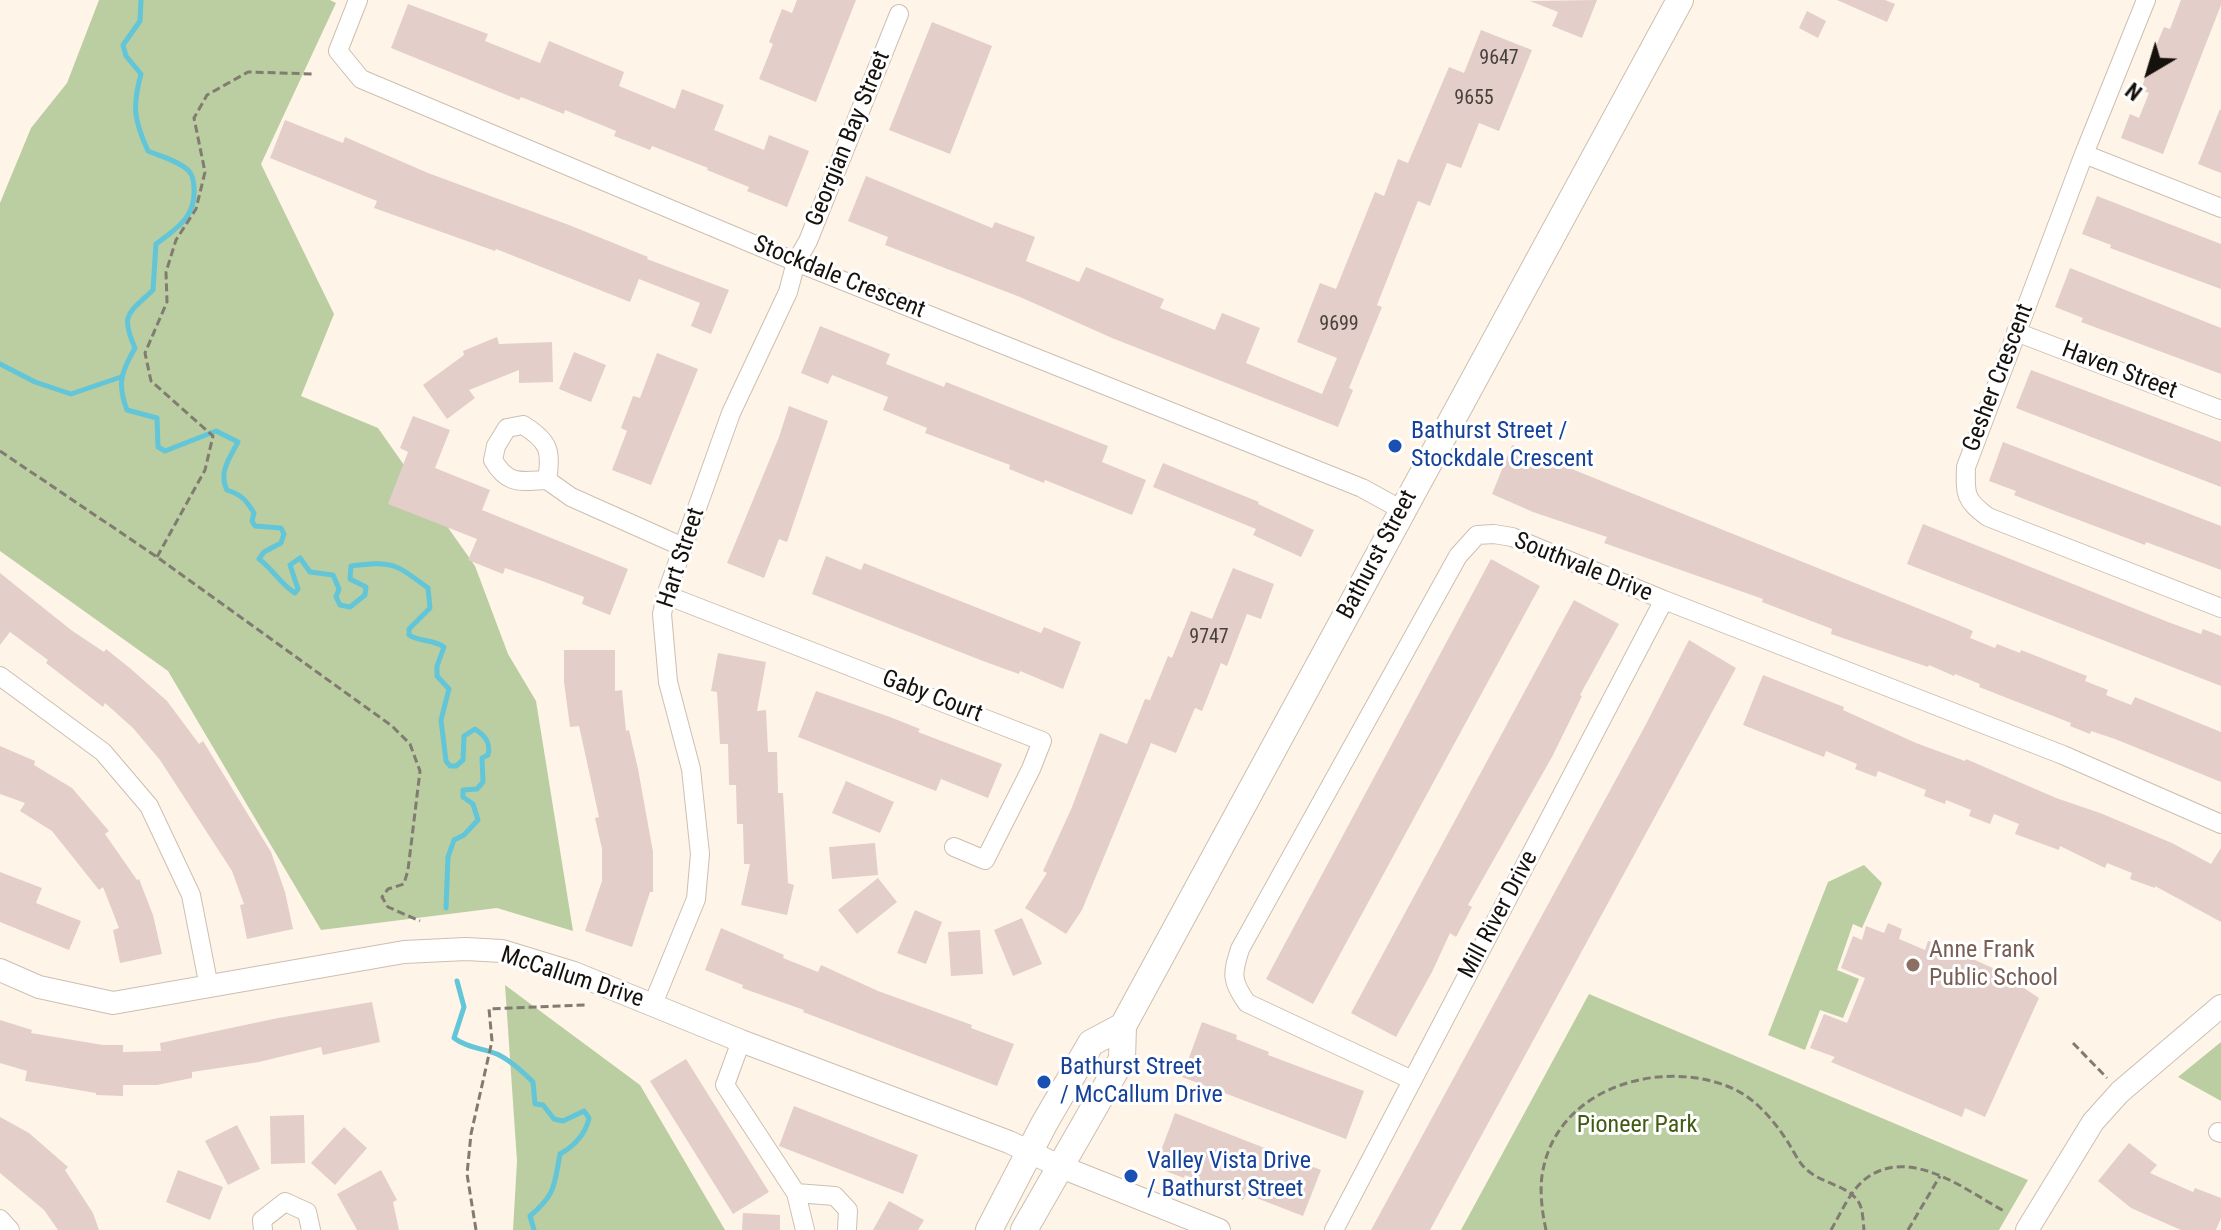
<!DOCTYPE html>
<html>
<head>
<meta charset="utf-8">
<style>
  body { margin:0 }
  #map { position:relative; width:2221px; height:1230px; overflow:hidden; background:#fff4e8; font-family:"Roboto Condensed",sans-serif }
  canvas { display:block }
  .north { position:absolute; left:2109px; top:32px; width:80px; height:80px; -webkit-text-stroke:6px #fff; paint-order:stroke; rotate:218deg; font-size:22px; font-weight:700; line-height:32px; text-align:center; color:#15110c }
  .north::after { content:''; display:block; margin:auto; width:28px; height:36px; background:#15110c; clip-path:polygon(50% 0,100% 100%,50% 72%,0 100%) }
</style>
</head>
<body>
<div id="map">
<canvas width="2221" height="1230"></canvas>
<div class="north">N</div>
</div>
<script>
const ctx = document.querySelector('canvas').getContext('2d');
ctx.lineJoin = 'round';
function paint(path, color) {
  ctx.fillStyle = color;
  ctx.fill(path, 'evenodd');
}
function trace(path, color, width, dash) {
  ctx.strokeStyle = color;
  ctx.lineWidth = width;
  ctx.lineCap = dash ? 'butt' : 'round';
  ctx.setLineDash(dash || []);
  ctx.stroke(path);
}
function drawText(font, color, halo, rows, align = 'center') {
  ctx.font = font + ' "Roboto Condensed",sans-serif';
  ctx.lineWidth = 6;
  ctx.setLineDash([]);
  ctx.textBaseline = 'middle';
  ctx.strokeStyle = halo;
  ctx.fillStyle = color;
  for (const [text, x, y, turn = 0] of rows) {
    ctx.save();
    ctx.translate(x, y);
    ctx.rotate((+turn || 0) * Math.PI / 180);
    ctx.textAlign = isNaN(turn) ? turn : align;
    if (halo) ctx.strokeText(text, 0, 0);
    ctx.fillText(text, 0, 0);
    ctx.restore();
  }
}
paint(new Path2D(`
  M99 0H330L336 3 261 164 334 314 301 396 378 428 475 566 508 654 536 701 573 931 497 908 321 930 168 671 0 551V203L31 128 67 83Z
  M1864 865 1882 883 1862 928 1853 924 1837 970 1859 979 1843 1018 1820 1010 1805 1050 1768 1035 1828 882Z
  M505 985 640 1085 725 1230H513L517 1161Z
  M1589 994 2028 1180 1999 1230H1461Z
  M2221 1042V1101L2178 1077Z`), '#bacea1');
trace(new Path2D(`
  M141 0 140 21 123 45 126 56 141 74C132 107 134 120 148 151 160 156 179 161 189 171 193 176 194 183 194 189 196 217 176 229 156 244L153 290C128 314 120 314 135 348 121 372 117 384 127 410L157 418 158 447 165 451 216 431 238 442C230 457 218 473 227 490 242 495 246 500 254 513L252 521 255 526 281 528 284 534 281 543 264 552 259 559C273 569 280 584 295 593L298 589 290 565 300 558 310 572 333 575 339 589 336 597 340 605 350 607 365 595 366 587 350 579 351 566C393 561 394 563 428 588L430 608 409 629V635C419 642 433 639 444 647L437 666V676L449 689 441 720 446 761 450 766H456L463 760 464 736 475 729C485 736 491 742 488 755L482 758 483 782 477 789 463 790V797L473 804 478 820 464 835 454 840 448 857 446 908
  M0 364 35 382 71 394 121 377
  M457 981 464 1007 454 1038C467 1048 482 1048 497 1054 510 1060 523 1072 533 1082L535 1104 543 1105 554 1119 563 1121 584 1111 589 1118C586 1134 573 1147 560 1154 554 1186 556 1194 530 1216L534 1230`), '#63c5d8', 5);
paint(new Path2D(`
  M797 0H856L816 102 759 79 773 44 769 42 782 9 792 13Z
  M1597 0 1582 38 1552 26 1558 12 1530 1Z
  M1837 0H1885L1895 4 1887 22Z
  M2181 0H2221V5L2163 154 2121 138 2130 114 2139 118 2149 93 2141 90 2156 46 2164 27 2170 29Z
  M408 4 488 34 485 41 540 63 549 41 624 72 619 86 675 109 682 89 724 105 714 130 764 150 769 135 809 151 787 207 747 191 749 187 707 170 708 168 652 146 650 150 614 136 616 131 565 110 564 114 521 97 519 100 391 48Z
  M1807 11 1826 21 1818 38 1799 28Z
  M932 22 992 46 950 154 889 130Z
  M1481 30 1532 50 1499 131 1479 123 1461 168 1447 163 1430 206 1418 201 1377 305 1382 307 1349 388 1353 390 1338 427 1112 338 1020 297 885 245 888 237 848 221 866 176 992 228 995 222 1035 237 1026 261 1079 282 1086 267 1164 299 1160 308 1215 330 1222 313 1260 328 1246 363 1322 394 1337 358 1297 342 1320 283 1336 289 1375 192 1384 196 1398 159 1408 163 1449 67 1464 73Z
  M2220 109 2221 110V173L2198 164Z
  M285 120 343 143 345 137 428 173 569 225 648 257 647 259 729 290 711 334 691 326 700 303 639 279 630 302 496 249 495 251 374 208 377 201 270 158Z
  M2097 196 2221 244V289L2110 248 2111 245 2082 234Z
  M2070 268 2221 328V374L2081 322 2083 318 2055 307Z
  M820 326 890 354 886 364 944 387 946 382 1108 446 1102 462 1146 480 1132 515 1045 480 1044 483 1009 469 1010 465 925 433 927 428 883 410 888 397 832 375 828 384 801 373Z
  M497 337 499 344 552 342 553 382 519 383V370L469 390 475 398 447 419 423 385 464 355 463 351Z
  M574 352 606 365 591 402 559 389Z
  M657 353 698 369 651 485 612 470 627 431 621 428 633 396 640 398Z
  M2031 370 2221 442V487L2016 408Z
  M789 406 828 421 787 542 779 539 764 578 727 563 779 437Z
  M413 416 450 430 435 468 490 490 482 510 628 569 610 615 582 604 584 597 542 581 505 568 503 574 468 560 477 539 388 504 408 452 400 448Z
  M2003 442 2221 526V570L2146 542 2145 545 2055 511 2014 495 2016 491 1989 481Z
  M1512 445 1947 620 1973 631 1970 638 1995 648 1997 644 2020 653 2021 650 2087 676 2085 681 2108 690 2106 695 2131 705 2135 697 2221 732V782L2115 739 2091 731 2090 734 2070 726 2071 723 1979 687 1980 684 1955 674 1954 676 1929 665 1928 667 1831 634 1832 629 1762 602 1763 599 1604 543 1607 537 1533 512 1492 494Z
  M1163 463 1259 502 1258 504 1314 530 1301 557 1253 535 1256 529 1153 487Z
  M1923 524 2168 622 2201 634 2203 629 2221 636V686L1907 564Z
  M826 556 861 570 864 563 1041 633 1044 627 1081 642 1063 689 1020 671 1019 674 983 661 812 594Z
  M1491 559 1540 586 1313 1004 1266 979Z
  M1233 568 1274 584 1261 619 1247 614 1227 666 1221 663 1202 711 1195 708 1176 753 1151 743 1082 910 1066 934 1025 908 1047 873 1043 871 1072 807 1100 733 1127 744 1145 699 1150 700 1168 656 1172 658 1191 611 1212 619Z
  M0 573 71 630 104 652 106 649 131 669 167 701 199 744 203 741 271 852 285 892 293 929 247 939 240 905 244 904 232 871 160 760 133 728 105 703 103 707 46 663 48 660 10 632 0 645Z
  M1574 600 1619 624 1580 695 1582 696 1552 757 1468 905 1472 907 1456 937 1450 933 1432 972 1396 1037 1351 1013Z
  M1689 640 1736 668 1430 1230H1371L1645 726Z
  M564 650H615V691L622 690 626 731 629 730 638 769 653 852V892H650L632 947 585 931 602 881V849L595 818 599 817 579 726 570 727 564 682Z
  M718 653 766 662 757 711 766 710 768 752H777L778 793H783L788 883 794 885 787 915 741 905 750 864H744L743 824H737L736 785H729L728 744H720L717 692 711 691Z
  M1763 675 1844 707 1843 710 1916 743 1965 761 1966 759 2056 798 2100 813 2172 843 2211 864 2221 848V922L2155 886V888L2130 879 2132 873 2107 863 2105 868 2060 846 2059 850 2015 834 2019 824 1994 814 1990 824 1969 816 1971 810 1946 800 1945 804 1924 796 1926 790 1878 771 1876 777 1855 769 1857 764 1826 751 1824 757 1743 725Z
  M816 691 890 717 920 729 918 732 1002 764 988 798 941 779 936 791 798 737Z
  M0 746 35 761 34 765 72 788 109 831 105 834 137 880 139 879 153 915 162 954 120 963 113 930 119 928 103 887 99 890 52 831 20 811 25 803 0 794Z
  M846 781 894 802 880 833 832 813Z
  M875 843 878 875 832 879 829 847Z
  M0 872 42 888 36 903 81 921 69 950 0 922Z
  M878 878 897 902 857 934 838 910Z
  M915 910 942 922 926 964 897 953Z
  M1022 918 1042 964 1013 976 994 930Z
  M1888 923 1902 929 1899 939 1925 950 1928 941 1944 946 1997 970 2039 998 1985 1117 1965 1108 1962 1117 1831 1062 1835 1057 1810 1048 1824 1014 1847 1023 1865 978 1841 968 1853 936 1862 940 1866 926 1884 933Z
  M721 928 784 955 783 958 818 972 821 965 878 991 972 1025 971 1028 1014 1044 997 1086 803 1012 804 1010 742 988 743 985 705 970Z
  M980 930 983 974 951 976 948 932Z
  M372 1002 380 1042 323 1055 321 1047 259 1062 192 1072V1078L157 1085H123V1096L96 1095V1093L25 1081 27 1071 0 1063V1020L32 1030 31 1033 103 1045H123V1052L161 1051 160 1043 278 1018Z
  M1202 1022 1237 1035 1236 1039 1269 1052 1268 1055 1364 1091 1346 1139 1182 1077Z
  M686 1059 769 1192 733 1214 650 1081Z
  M794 1106 918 1155 903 1194 779 1146Z
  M1175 1113 1321 1170 1303 1216 1246 1194 1243 1200 1185 1175 1184 1178 1155 1167Z
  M304 1115 305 1163 271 1164 270 1116Z
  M0 1117 29 1133 68 1167 65 1170 93 1213 99 1230H58L44 1210 0 1173Z
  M237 1125 260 1169 228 1185 205 1141Z
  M344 1127 367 1148 335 1185 311 1163Z
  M2129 1143 2157 1165 2150 1173 2193 1192 2195 1188 2221 1198V1218L2216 1230H2181L2131 1208 2098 1181Z
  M178 1170 223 1187 210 1220 166 1202Z
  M381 1170 397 1200 393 1202 399 1230H357L337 1194Z
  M889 1201 924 1220 918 1230H873Z
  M743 1213 780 1215V1230H742Z`), '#e3cec9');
const minor = new Path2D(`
  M358 0 338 51 361 79 796 262 1362 488 1402 510
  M2146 0 2084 154 1966 467C1965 495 1965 500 1988 517L2221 608
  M2084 154 2221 208
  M2016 332 2221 410
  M547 480C521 481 508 486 493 460L496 446 507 428 523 425C549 441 552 451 547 480L571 497 683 547
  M666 595 1042 741 1031 769 985 860 954 847
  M0 676 103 752 149 806 191 895 209 987
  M653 1004 696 899 700 854 691 769 668 682 662 614 666 595 731 413 788 292 796 262 808 241 899 14
  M741 1041 725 1085 796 1193 805 1230
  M1412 1080 1247 1003C1231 981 1232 974 1240 949L1458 556 1477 535 1494 534 1512 537 1664 600 2063 755 2221 824
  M2218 1132 2221 1133
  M796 1193 835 1196 848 1210 847 1230
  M0 1219 10 1230
  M263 1230 262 1220 285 1202 307 1212 311 1230
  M1334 1230 1664 600`);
const tertiary = new Path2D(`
  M0 970 39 987 113 1003 404 952 466 949 502 951 574 973 741 1041 1009 1142 1059 1166 1219 1230
  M2027 1230 2093 1122 2120 1092 2221 1006`);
const secondary = new Path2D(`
  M989 1230 1044 1124 1091 1043 1123 1026
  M1024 1230 1122 1059 1123 1026 1680 0`);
trace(minor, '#ccbfb0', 20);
trace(tertiary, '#ccbfb0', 24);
trace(secondary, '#ccbfb0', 28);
trace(new Path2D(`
  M0 451 157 557 392 726 410 744 420 771 408 870 404 884 388 889 382 897 388 907 420 921
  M157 557 205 470 213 436 151 381 145 353 167 302 166 272 176 240 196 209 205 172 194 118 207 95 248 72 315 74
  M2073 1043 2107 1078
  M476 1230 467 1174 471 1134 492 1041 489 1009 585 1005
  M1546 1230C1542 1212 1539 1188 1543 1170 1559 1086 1664 1057 1734 1089 1757 1100 1776 1123 1789 1144 1794 1152 1799 1163 1806 1169 1820 1183 1847 1185 1858 1201 1863 1208 1863 1221 1864 1230
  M1831 1230C1842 1211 1852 1186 1871 1175 1915 1149 1967 1191 2004 1211
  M1908 1230 1940 1176`), '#827b72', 3, [8, 4]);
trace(minor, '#fff', 18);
trace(tertiary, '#fff', 22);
trace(secondary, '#fff', 26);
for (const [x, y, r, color] of [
  [1395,446,8,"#1a4fb4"],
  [1913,965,8,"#8d6e63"],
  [1044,1082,8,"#1a4fb4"],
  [1131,1176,8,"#1a4fb4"]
]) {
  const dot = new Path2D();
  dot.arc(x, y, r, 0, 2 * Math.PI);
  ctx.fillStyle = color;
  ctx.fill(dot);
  trace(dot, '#fff', 3);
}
drawText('20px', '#48403b', null, [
  ["9647",1499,59],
  ["9655",1474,99],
  ["9699",1339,325],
  ["9747",1209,638]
]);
drawText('24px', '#15110c', '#fff', [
  ["Georgian Bay Street",849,139,-68],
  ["Stockdale Crescent",839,278,22],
  ["Haven Street",2119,371,21],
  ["Gesher Crescent",1999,378,-69],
  ["Bathurst Street",1378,555,-62],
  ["Hart Street",682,558,-72],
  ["Southvale Drive",1583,568,22],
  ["Gaby Court",932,697,21],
  ["Mill River Drive",1499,915,-62],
  ["McCallum Drive",572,978,18]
]);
drawText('24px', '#164399', '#fff', [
  ["Bathurst Street /",1411,432],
  ["Stockdale Crescent",1411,460],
  ["Bathurst Street",1060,1068],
  ["/ McCallum Drive",1060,1096],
  ["Valley Vista Drive",1147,1162],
  ["/ Bathurst Street",1147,1190]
], 'left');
drawText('24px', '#785e54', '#fff', [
  ["Anne Frank",1929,951],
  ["Public School",1929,979]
], 'left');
drawText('24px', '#425b13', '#fff', [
  ["Pioneer Park",1637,1126]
]);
</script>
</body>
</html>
